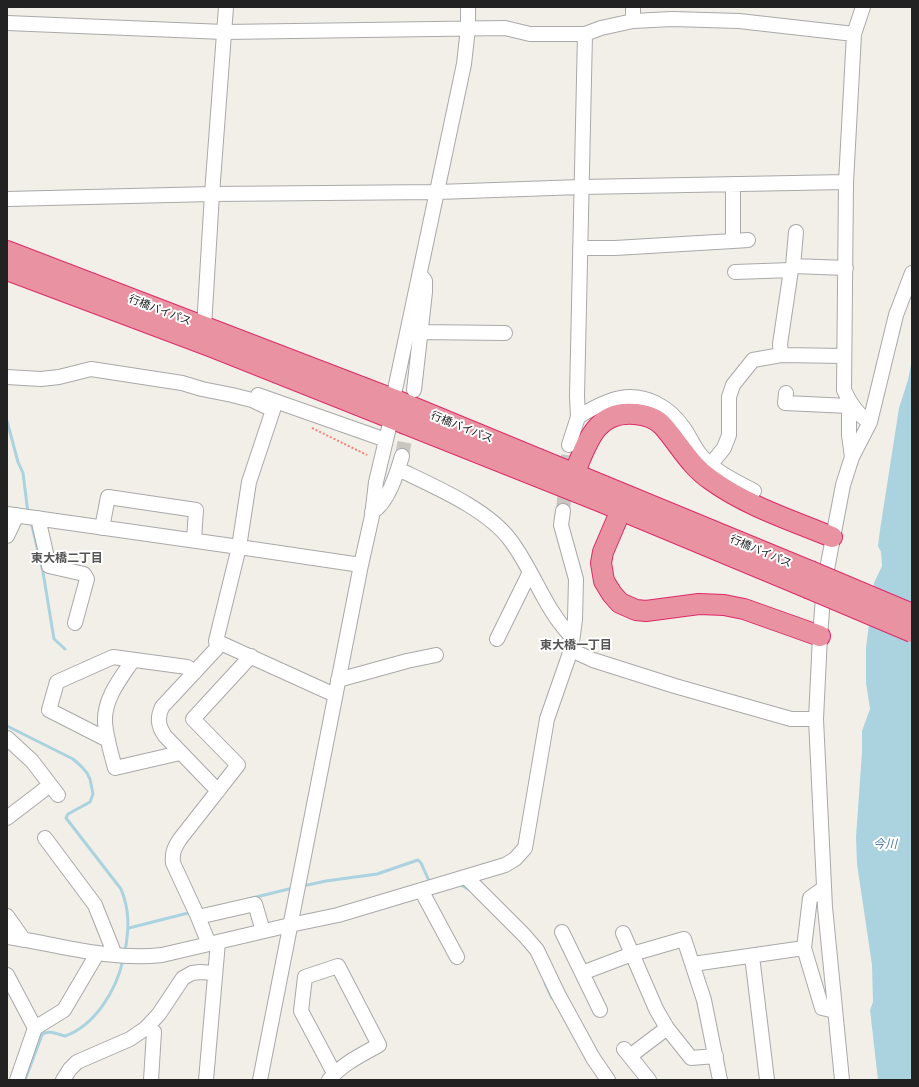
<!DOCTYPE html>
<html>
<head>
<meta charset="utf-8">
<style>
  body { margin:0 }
  #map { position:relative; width:919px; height:1087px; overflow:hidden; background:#f2efe9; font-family:Ubuntu,sans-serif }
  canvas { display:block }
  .frame { position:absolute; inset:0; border:8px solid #222; pointer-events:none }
</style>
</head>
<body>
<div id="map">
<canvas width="919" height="1087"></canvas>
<div class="frame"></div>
</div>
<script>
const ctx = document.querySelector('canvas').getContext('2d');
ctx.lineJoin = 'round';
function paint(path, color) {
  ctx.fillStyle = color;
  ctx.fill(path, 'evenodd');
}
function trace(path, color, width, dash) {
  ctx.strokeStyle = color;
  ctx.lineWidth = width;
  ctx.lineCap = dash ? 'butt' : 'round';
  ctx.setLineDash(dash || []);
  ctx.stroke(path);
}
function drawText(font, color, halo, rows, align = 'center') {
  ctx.font = font + ' Ubuntu,"Noto Sans JP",sans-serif';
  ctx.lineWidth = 4;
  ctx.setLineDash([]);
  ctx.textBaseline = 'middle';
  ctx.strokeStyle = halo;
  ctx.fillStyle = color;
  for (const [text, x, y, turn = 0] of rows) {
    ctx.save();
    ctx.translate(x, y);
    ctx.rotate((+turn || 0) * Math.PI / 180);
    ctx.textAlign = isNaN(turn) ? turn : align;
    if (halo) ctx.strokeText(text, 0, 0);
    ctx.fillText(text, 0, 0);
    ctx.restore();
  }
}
paint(new Path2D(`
  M912 360V1080H878L870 1010 873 1002 872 965 857 864 856 837 862 752V731L870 709 866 683V648L874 583 882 566 881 552 878 546 880 530 899 408 908 380Z`), '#aad3df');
trace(new Path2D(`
  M7 421 18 462 23 473 28 513
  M31 522 43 572 54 639 65 649
  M7 726 73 759 81 766 87 773 90 779 93 794 90 802 68 814 66 818 121 889C130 911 129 929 125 951
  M459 884 470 890
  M303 886 326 881 377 874 418 860 421 863 430 883
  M252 898 293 888
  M129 928 192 912
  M545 983 552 998
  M25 1080 42 1035C48 1029 57 1034 65 1036 95 1025 116 991 123 960`), '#aad3df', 3);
trace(new Path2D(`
  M402 456 409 417
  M563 511 569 445`), '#c8c6c1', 14, [14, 7]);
const minor = new Path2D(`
  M863 7 854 34 846 182 844 390C850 403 857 415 870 422
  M633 21V7
  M7 23 224 32 505 28 530 34H585L601 28 633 21 672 19 739 21 854 34
  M733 184V241L748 240
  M7 199 212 194 438 192 581 187 846 182
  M796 232 793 266 846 268
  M580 248H615L733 241
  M791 270 780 344 781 355 844 356
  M735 272 791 270 793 266
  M204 327 212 194 226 7
  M420 332 505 333
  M7 377 41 379 59 377 91 369 182 383 202 389 232 395 252 400 273 410 249 482 239 547 216 641 335 695
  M414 390 425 292V281L423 278
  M786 393 785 403 849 406
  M258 395 386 440
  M849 402V435L852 457
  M578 417C591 409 605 401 620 398 645 393 669 407 683 427 689 435 693 445 699 453 713 471 735 481 754 491
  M569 445 578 417 577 396 585 34
  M711 464 724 448 729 435V397L733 385 753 360 781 355
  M398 469C433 486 488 509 511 541 534 572 545 610 572 637
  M372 512C388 503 397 473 402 456
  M7 514 239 547 361 565
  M38 518 49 566 84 574 87 579 75 623
  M102 528 108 497 196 510 194 540
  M7 536 17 515
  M497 639 530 572
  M216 641 217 648 162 707C157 718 158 726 165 736L218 791
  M571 650 593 660 675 686 791 719H816
  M133 660C121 678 104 698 105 722 106 737 111 753 115 768L180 753
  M338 680 407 661 436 655
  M7 738 32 761 58 795
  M108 740 49 710 57 682 113 657 187 667 195 672
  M7 818 50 785
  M45 838 95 905 115 955
  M466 877 524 935 537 950 558 994 593 1058 608 1080
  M824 888 810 898 804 948 822 1008 835 1011
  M421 890 457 957
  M7 916 24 940
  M198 917 255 904 263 931
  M562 932 600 1010
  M623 933 656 1009 667 1028 691 1058 716 1056
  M7 937C59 944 108 961 162 955L290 925 338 915 505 865 515 859 525 848 547 719 571 650 575 619 576 579 561 525 563 511
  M209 944 198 917 173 863C172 853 174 848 180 839L238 765 193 719 251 656
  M752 956 767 1080
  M693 964 804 948
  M582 973 632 954 684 939 704 1000 720 1080
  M7 975 35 1028 17 1080
  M35 1028 64 1010 97 954
  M146 1028 154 1032 151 1080
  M624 1049 649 1080
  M630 1056 667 1028
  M63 1080 70 1069 77 1062 130 1039 146 1028 159 1014 183 978 192 973 200 972 215 973
  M206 1080 218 942
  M260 1080 361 565 372 516 376 482 391 419 393 399 464 64 468 28V7
  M329 1080C342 1064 361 1055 379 1045L338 966 305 977 301 1011 334 1073
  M842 1080 825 907 816 719 820 636 824 585 843 485 852 457 870 422 896 315 912 273`);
const highway = new Path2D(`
  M7 251 393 399 810 571
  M7 270 212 347 599 501 808 588
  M574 474C587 444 595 410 635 414 645 415 656 418 663 426 679 444 690 466 711 480 747 506 791 520 832 537
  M621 510 603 552 601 563 604 581 612 594 620 603 636 610 646 611 699 604 724 605 744 609 820 636`);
trace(minor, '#a9a9a9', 16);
trace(highway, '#dc2a67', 22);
trace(new Path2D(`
  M312 428 367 455`), '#fa8072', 2, [2, 2]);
trace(minor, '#fff', 14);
trace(highway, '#e892a2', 20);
const highwayBridge = new Path2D(`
  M810 571 912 614
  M808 588 912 632`);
trace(highwayBridge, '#dc2a67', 22, []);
trace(highwayBridge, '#e892a2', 20);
drawText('11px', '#222', '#fff', [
  ["行橋バイパス",160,310,21],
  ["行橋バイパス",462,427,22],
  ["行橋バイパス",761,551,23]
]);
drawText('bold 12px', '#555', '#fff', [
  ["東大橋二丁目",67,558],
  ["東大橋一丁目",576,645]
]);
drawText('italic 12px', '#4a7aab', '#fff', [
  ["今川",885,844]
]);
</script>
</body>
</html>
